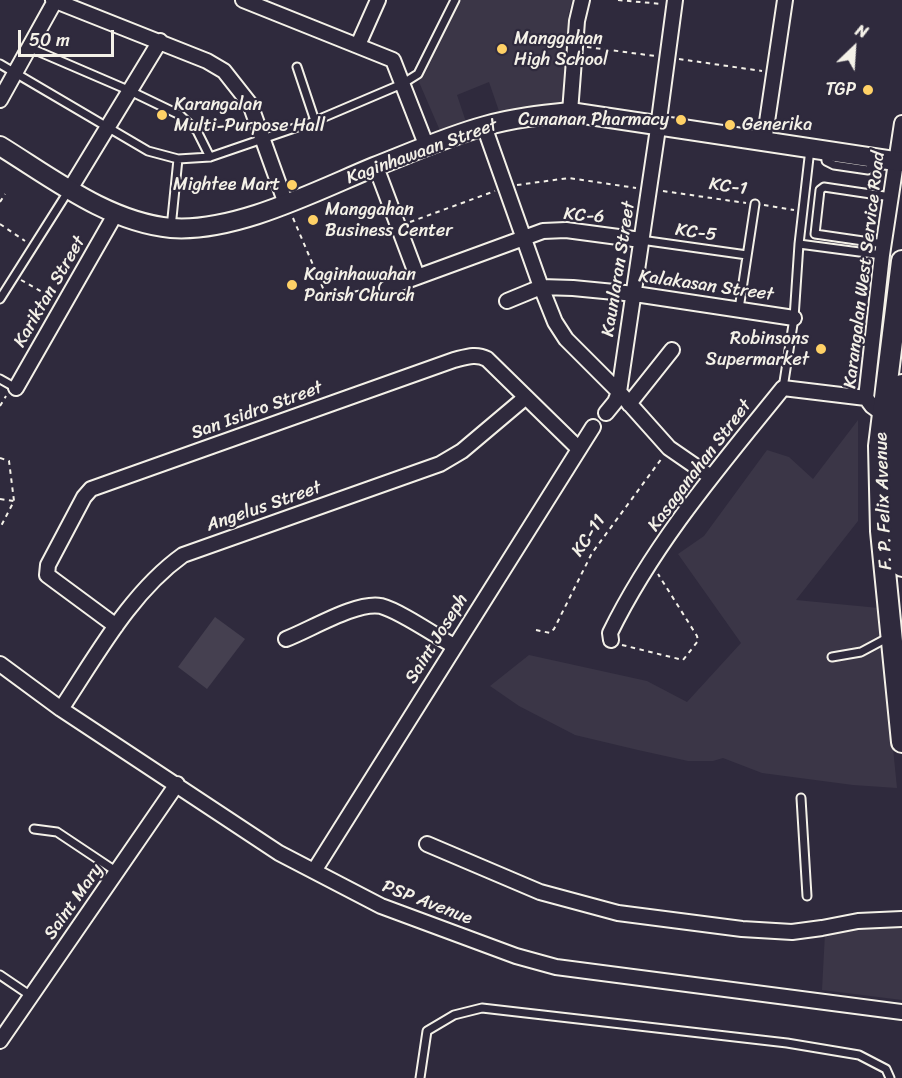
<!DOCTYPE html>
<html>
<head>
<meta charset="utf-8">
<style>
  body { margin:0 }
  #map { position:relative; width:902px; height:1078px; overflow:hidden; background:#2f2a3d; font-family:Sriracha,sans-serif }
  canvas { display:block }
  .north { position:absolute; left:824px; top:18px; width:60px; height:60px; -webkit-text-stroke:4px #2f2a3d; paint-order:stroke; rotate:25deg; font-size:16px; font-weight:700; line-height:24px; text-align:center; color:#f4f1e8 }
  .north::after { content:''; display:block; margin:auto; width:21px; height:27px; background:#f4f1e8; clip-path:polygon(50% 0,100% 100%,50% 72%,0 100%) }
  .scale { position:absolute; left:18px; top:30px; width:96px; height:27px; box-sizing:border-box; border:3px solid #f4f1e8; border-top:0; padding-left:8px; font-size:18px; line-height:21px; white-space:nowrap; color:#f4f1e8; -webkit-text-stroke:4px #2f2a3d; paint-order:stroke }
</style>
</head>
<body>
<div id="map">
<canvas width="902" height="1078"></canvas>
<div class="north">N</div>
<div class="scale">50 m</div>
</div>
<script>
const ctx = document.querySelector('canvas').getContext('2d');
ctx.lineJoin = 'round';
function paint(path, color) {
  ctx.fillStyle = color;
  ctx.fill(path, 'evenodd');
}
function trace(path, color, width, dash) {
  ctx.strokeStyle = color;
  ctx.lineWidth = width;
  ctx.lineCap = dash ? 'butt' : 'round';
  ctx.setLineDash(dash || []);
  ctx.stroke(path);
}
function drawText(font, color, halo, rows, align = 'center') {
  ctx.font = font + ' Sriracha,sans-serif';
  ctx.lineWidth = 4.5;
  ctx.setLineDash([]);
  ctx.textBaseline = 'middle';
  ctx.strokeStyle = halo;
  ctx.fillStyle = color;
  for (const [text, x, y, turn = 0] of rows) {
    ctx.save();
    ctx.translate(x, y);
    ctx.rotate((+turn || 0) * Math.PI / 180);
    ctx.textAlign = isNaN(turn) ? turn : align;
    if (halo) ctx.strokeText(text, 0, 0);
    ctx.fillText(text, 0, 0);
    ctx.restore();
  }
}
paint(new Path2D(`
  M461 0H572L568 16 569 100 500 114 489 82 457 95 466 122 441 133 419 82Z
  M858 420V521L796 600 879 608 897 788 853 785 762 773 723 758 713 761H688L638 750 575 735 519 706 490 686 529 655 647 681 687 702 741 643 678 554 704 536 767 450 789 457 813 479Z
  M849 924 902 925V1000L822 990 825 933Z`), '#3b3647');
paint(new Path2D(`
  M215 617 245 639 207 689 178 667Z`), '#454050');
const service = new Path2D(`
  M28 47 128 90 180 115 197 131 210 157
  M0 64 148 151 178 159 210 157 315 121 402 84 418 74 455 0
  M297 67 315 121
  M825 151 826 161 834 165 868 170 872 167 874 160
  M171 228 178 159
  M641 240 747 255
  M799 244 882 255
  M884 244 815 234 820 190 824 187 891 197
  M0 299 69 190
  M739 309 755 204
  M0 379 16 388
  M783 388 794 318 799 244 810 149
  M832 657 861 652 889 637
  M801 798 807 896
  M34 829 57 832 117 872
  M0 975 31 996
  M420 1078 427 1031 454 1015 482 1008 787 1043 859 1055 886 1069 890 1078`);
const minor = new Path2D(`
  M53 0 207 61 224 71 250 104 286 204
  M243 0 393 60 427 147
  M358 45 378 0
  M0 100 55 1
  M570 112 577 21 582 0
  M484 126 541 287 555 322 566 339 619 392 669 448 711 477
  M764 142 785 0
  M376 167 417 276
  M70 189 160 41
  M387 288 543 231 566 230 641 240
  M507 301 541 287 573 288 635 294 794 318
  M16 388 116 213
  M629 404 672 350
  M606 413 615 402 619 392 657 135 675 0
  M883 414 872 406 866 398 882 255 902 123
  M116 626 47 575 48 565 84 497 91 489 454 360C466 357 476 353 487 359L579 449
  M286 639C310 630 357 601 381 606 400 611 436 636 454 646
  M611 640 610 633C654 543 720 466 783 388L866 398
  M0 664 61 709 279 853 381 906 516 956 556 967 902 1012
  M61 709C97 655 130 593 183 555L440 464 462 451 526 397
  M427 844 540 892 618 913 742 929 792 932 822 928 858 921 902 919
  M314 871 593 427
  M0 1041 177 784`);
const tertiary = new Path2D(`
  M0 146C52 178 108 222 171 228 235 233 316 191 374 167 410 153 448 136 485 126 513 118 541 115 570 112L902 162`);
const secondary = new Path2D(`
  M902 261 879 446 881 531 902 742
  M902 385 894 454 902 566`);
trace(service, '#f4f1e8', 11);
trace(minor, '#f4f1e8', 18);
trace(tertiary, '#f4f1e8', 22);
trace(secondary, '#f4f1e8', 24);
trace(new Path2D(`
  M618 0 662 4
  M587 47 655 56
  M679 59 762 71
  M517 185 569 178 636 188
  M663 191 746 203
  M0 202 5 194
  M764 205 794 210
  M293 218 328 300 357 291 375 289
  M410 222 495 191
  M0 224 25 241
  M21 280 53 298
  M0 406 6 396
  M0 458 9 461 14 501 0 528
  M0 499 14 501
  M536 630 550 633 554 629 592 553 662 458
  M622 645 683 660 698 641 697 636 658 574`), '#f4f1e8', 2, [4.5, 4.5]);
trace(service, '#2f2a3d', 7);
trace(minor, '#2f2a3d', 14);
trace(tertiary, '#2f2a3d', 18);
trace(secondary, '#2f2a3d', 20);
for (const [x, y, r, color] of [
  [502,49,6,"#ffd166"],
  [868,90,6,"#ffd166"],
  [162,115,6,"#ffd166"],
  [681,120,6,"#ffd166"],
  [730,125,6,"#ffd166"],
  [292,185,6,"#ffd166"],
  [313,220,6,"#ffd166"],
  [292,285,6,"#ffd166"],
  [821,349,6,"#ffd166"]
]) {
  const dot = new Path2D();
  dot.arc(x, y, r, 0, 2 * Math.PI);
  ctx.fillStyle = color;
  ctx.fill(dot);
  trace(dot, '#2f2a3d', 2);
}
drawText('18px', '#f4f1e8', '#2f2a3d', [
  ["Manggahan",514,39],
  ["High School",514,60],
  ["TGP",856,90,"right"],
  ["Karangalan",174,105],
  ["Multi-Purpose Hall",174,126],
  ["Cunanan Pharmacy",669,120,"right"],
  ["Generika",742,125],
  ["Mightee Mart",280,185,"right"],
  ["Manggahan",325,210],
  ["Business Center",325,231],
  ["Kaginhawahan",304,275],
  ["Parish Church",304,296],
  ["Robinsons",809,339,"right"],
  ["Supermarket",809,360,"right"]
], 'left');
drawText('18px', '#f4f1e8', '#2f2a3d', [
  ["Kaginhawaan Street",422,152,-20],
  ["KC-1",728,187,8],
  ["KC-6",584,216,5],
  ["KC-5",696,233,8],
  ["Kaunlaran Street",619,269,-81],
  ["Karangalan West Service Road",865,270,-83],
  ["Kalakasan Street",706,286,8],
  ["Kariktan Street",50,292,-60],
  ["San Isidro Street",257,411,-20],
  ["Kasaganahan Street",700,466,-53],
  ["F. P. Felix Avenue",884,501,-92],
  ["Angelus Street",264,507,-19],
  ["KC-11",589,536,-56],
  ["Saint Joseph",437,639,-58],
  ["Saint Mary",74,902,-55],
  ["PSP Avenue",427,903,21]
]);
</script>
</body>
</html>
